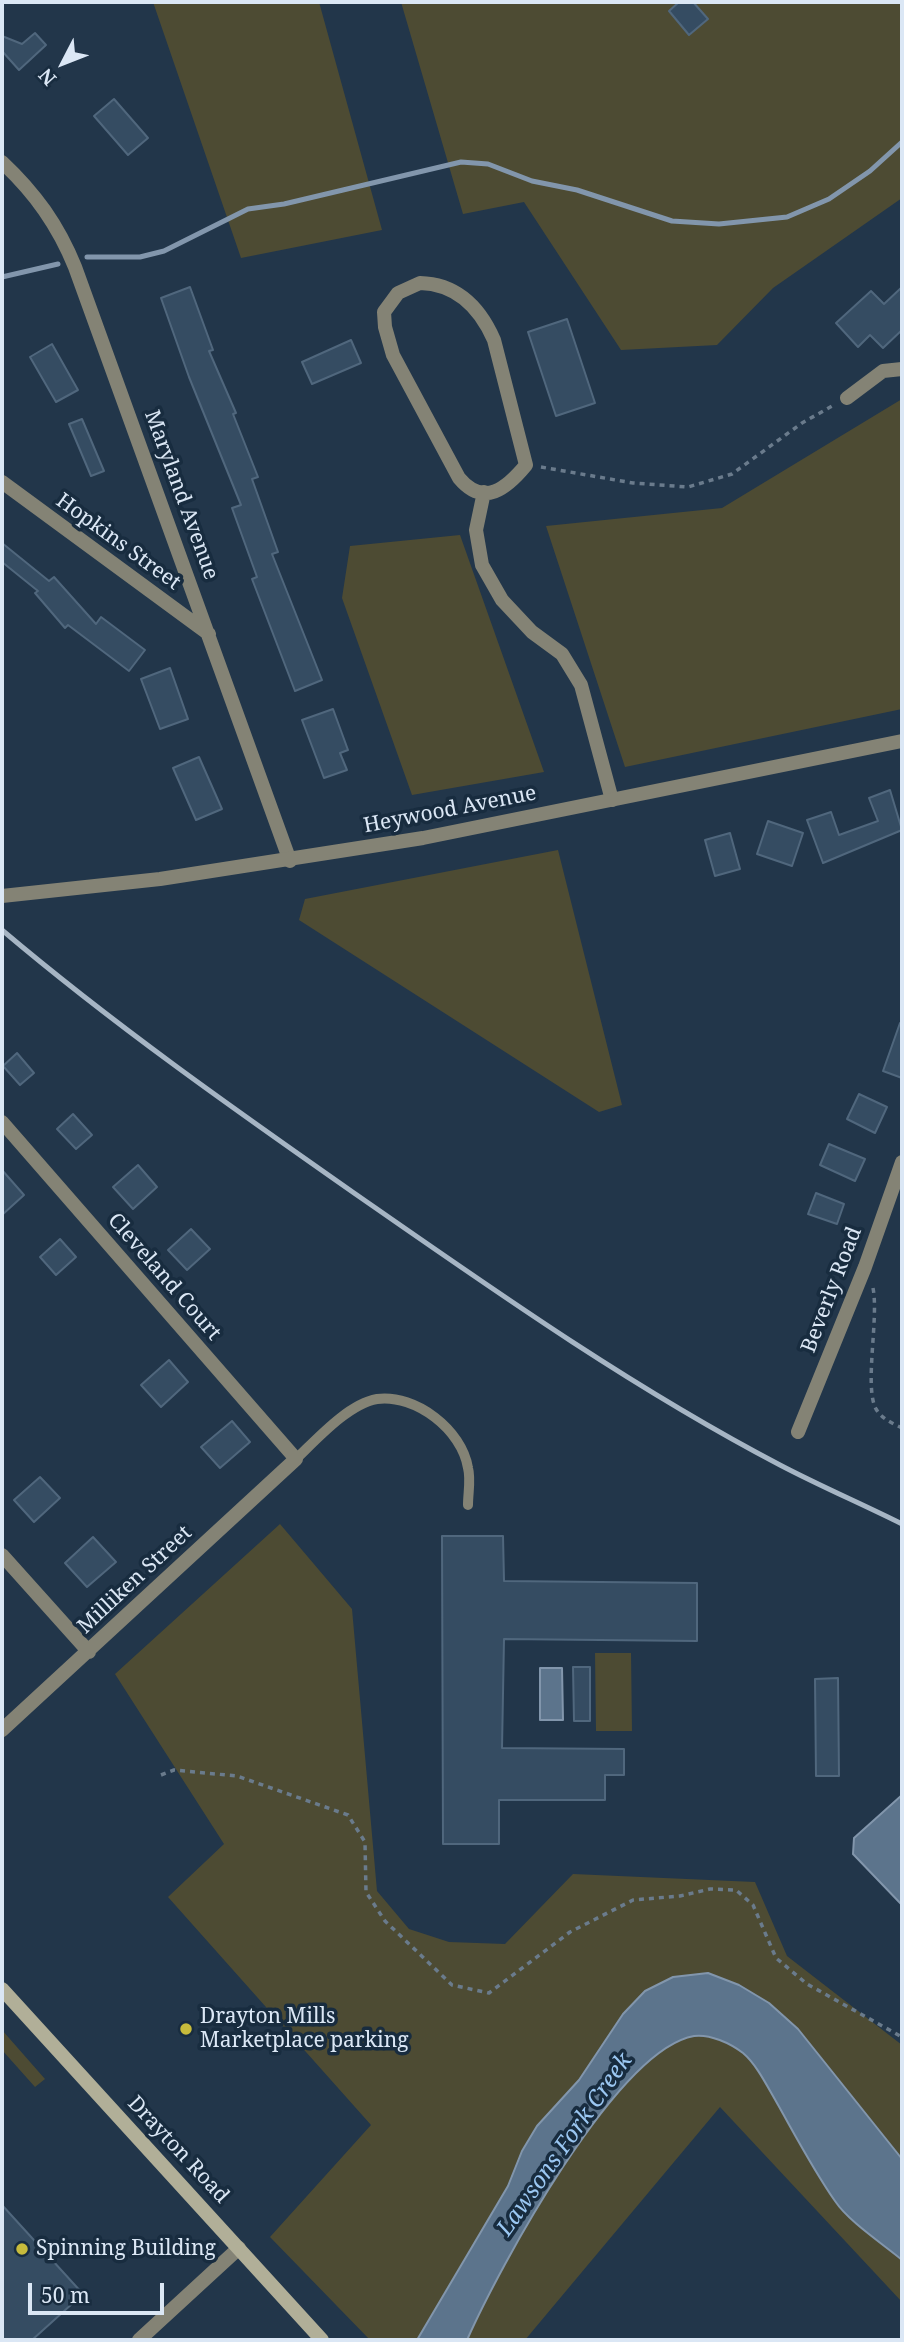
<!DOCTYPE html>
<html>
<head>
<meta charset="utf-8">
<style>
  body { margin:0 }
  #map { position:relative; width:904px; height:2342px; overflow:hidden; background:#22364a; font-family:"Noto Serif",serif }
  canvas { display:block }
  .frame { position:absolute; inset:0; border:4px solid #dbe7f5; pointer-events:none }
  .north { position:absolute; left:28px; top:28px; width:70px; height:70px; -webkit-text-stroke:5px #182c3f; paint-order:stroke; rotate:228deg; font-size:19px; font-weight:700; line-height:28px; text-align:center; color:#dbe7f5 }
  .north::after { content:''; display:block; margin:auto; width:24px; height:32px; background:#dbe7f5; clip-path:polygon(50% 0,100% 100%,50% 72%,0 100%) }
  .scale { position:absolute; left:28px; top:2283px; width:136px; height:32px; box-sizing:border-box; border:4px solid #dbe7f5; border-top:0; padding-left:9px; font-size:21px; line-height:24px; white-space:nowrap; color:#dbe7f5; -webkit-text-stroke:5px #182c3f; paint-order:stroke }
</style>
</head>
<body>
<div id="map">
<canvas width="904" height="2342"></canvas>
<div class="frame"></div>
<div class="north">N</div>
<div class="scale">50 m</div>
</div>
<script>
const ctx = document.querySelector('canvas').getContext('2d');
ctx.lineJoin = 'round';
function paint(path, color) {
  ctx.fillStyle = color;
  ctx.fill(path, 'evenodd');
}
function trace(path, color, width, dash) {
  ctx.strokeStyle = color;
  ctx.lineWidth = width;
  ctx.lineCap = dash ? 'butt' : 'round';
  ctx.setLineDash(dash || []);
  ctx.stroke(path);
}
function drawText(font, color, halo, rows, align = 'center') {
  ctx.font = font + ' "Noto Serif",serif';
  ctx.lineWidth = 7;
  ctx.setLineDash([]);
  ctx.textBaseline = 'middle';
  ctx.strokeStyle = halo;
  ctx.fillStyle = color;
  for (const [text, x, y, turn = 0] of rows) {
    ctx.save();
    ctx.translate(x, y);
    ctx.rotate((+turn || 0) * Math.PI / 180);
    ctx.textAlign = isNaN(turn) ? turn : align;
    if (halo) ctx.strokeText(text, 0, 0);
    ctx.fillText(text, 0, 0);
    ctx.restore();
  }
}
paint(new Path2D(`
  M153 2H319L382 230 241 258Z
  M401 2H902V198L773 288 717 345 621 350 524 202 463 214Z
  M902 399V709L625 767 546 526 722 508Z
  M460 535 544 772 412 795 342 598 350 546Z
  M558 850 622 1105 599 1112 299 920 305 899Z
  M280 1524 352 1609 377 1891 409 1929 449 1942 505 1944 573 1874 755 1882 787 1956 902 2045V2302L720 2107 525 2340H370L270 2237 371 2125 168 1897 224 1844 115 1674Z
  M595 1653H631L632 1731H596Z
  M2 2030 45 2079 35 2087 2 2050Z`), '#4d4b33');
const water = new Path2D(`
  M540 1668H562L563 1720H540Z
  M902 1795V1905L853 1854 854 1838Z
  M708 1973 739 1985 769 2003 798 2029 902 2159V2260C883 2244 849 2222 835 2201 812 2168 793 2131 773 2096 765 2082 755 2063 743 2053 730 2043 710 2034 694 2036 616 2050 498 2270 467 2340H417L508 2186 522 2151 537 2126 579 2080 623 2014 645 1991 673 1977Z`);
paint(water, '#5c748c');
trace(water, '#8296ac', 2);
trace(new Path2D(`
  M87 257H140L164 251 248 209 284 204 461 162 488 164 532 181 577 190 672 221 719 224 787 217 829 199 870 171 902 142
  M2 277 58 264`), '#8296ac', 5);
const building = new Path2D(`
  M679 2H693L708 19 689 35 669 11Z
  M35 33 46 45 19 70 2 51V36L22 44Z
  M114 99 148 138 128 155 94 116Z
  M190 287 213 350 209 351 236 413 233 414 258 477 252 479 278 552 272 554 322 680 295 691 252 579 257 577 232 508 241 505 189 377 161 298Z
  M902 287V330L883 348 870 335 858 347 836 323 871 291 884 304Z
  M567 319 595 403 556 416 528 332Z
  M351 340 361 363 312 384 302 362Z
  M52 344 78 390 56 402 30 357Z
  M82 419 104 471 91 476 69 424Z
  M2 543 49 581 54 577 96 624 101 617 145 650 129 671 68 625 65 628 35 593 38 591 2 562Z
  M170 668 188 719 160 729 141 679Z
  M333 709 348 750 340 753 347 770 324 778 302 720Z
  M199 757 222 809 196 820 173 768Z
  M890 790 902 830 823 863 807 820 831 812 839 835 878 821 869 798Z
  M768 821 803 833 792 866 757 854Z
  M730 833 740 869 715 876 705 840Z
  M900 1023H902V1078L883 1071Z
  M17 1053 34 1073 20 1085 3 1066Z
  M859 1094 887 1107 875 1133 847 1119Z
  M73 1114 92 1135 76 1149 57 1129Z
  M829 1144 865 1159 855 1181 820 1165Z
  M138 1165 157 1187 133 1209 113 1187Z
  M2 1170 24 1195 2 1215Z
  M816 1193 844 1204 837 1224 808 1214Z
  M191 1229 210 1249 187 1270 168 1250Z
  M60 1239 76 1257 56 1275 40 1257Z
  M169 1360 188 1382 161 1407 141 1385Z
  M232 1421 250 1442 220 1468 201 1447Z
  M40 1477 60 1498 34 1522 14 1500Z
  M442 1536H503L504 1581 697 1583V1641L504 1639 502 1748 624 1749V1775H605V1800H499V1844H443Z
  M93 1537 116 1562 87 1587 65 1563Z
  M573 1667H590V1721H574Z
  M838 1678 839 1776H816L815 1679Z
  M2 2205 83 2294 32 2340H2Z`);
paint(building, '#354c62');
trace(building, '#50677d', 2);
trace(new Path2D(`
  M541 467 633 483 688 487 732 474 802 423 834 405
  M873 1288C879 1318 864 1387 876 1409 882 1419 892 1423 902 1428
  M161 1775 174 1770 237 1776 348 1815 365 1842 366 1892 385 1921 452 1985 489 1993 570 1932 633 1900 680 1896 710 1889 736 1890 753 1905 776 1958 807 1984 902 2037`), '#6a7b8c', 3.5, [5, 5]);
trace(new Path2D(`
  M296 1459C316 1440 348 1404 377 1399 416 1394 462 1430 468 1468 471 1479 468 1493 468 1505`), '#848375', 10);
trace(new Path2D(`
  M2 162C35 193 58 225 75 267L290 861
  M420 283C457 284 480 308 494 340L526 465C507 488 484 508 459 478L393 355 385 327 384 312 398 293Z
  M847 398 883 371 902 369
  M2 482 209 634
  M484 492 476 530 482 565 502 600 532 632 562 654 581 685 612 800
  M2 1122 296 1459 2 1730
  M798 1432 865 1267 902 1162
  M2 1555 89 1652
  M139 2340 239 2248`), '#848375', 14);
trace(new Path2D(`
  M2 896 160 879 423 838 902 741`), '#848375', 14);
trace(new Path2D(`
  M2 1989 322 2340`), '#b1af98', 14);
trace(new Path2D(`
  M2 930C113 1024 234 1109 354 1193 492 1289 631 1387 780 1465 820 1486 862 1504 902 1524`), '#a6b5c4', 5);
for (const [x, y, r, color] of [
  [186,2029,7,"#c7bb3c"],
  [22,2249,7,"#c7bb3c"]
]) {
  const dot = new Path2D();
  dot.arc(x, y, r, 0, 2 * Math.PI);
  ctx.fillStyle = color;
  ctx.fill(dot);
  trace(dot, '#182c3f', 2.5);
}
drawText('21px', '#dbe7f5', '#182c3f', [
  ["Maryland Avenue",181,495,70],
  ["Hopkins Street",118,542,36],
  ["Heywood Avenue",450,810,-11],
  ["Cleveland Court",164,1277,49],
  ["Beverly Road",832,1290,-69],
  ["Milliken Street",135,1580,-43],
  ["Drayton Road",178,2150,47]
]);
drawText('21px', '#dbe7f5', '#182c3f', [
  ["Drayton Mills",200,2017],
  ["Marketplace parking",200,2041],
  ["Spinning Building",36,2249]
], 'left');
drawText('italic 23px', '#9bc7f2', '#182c3f', [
  ["Lawsons Fork Creek",565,2145,-55]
]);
</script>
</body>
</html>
